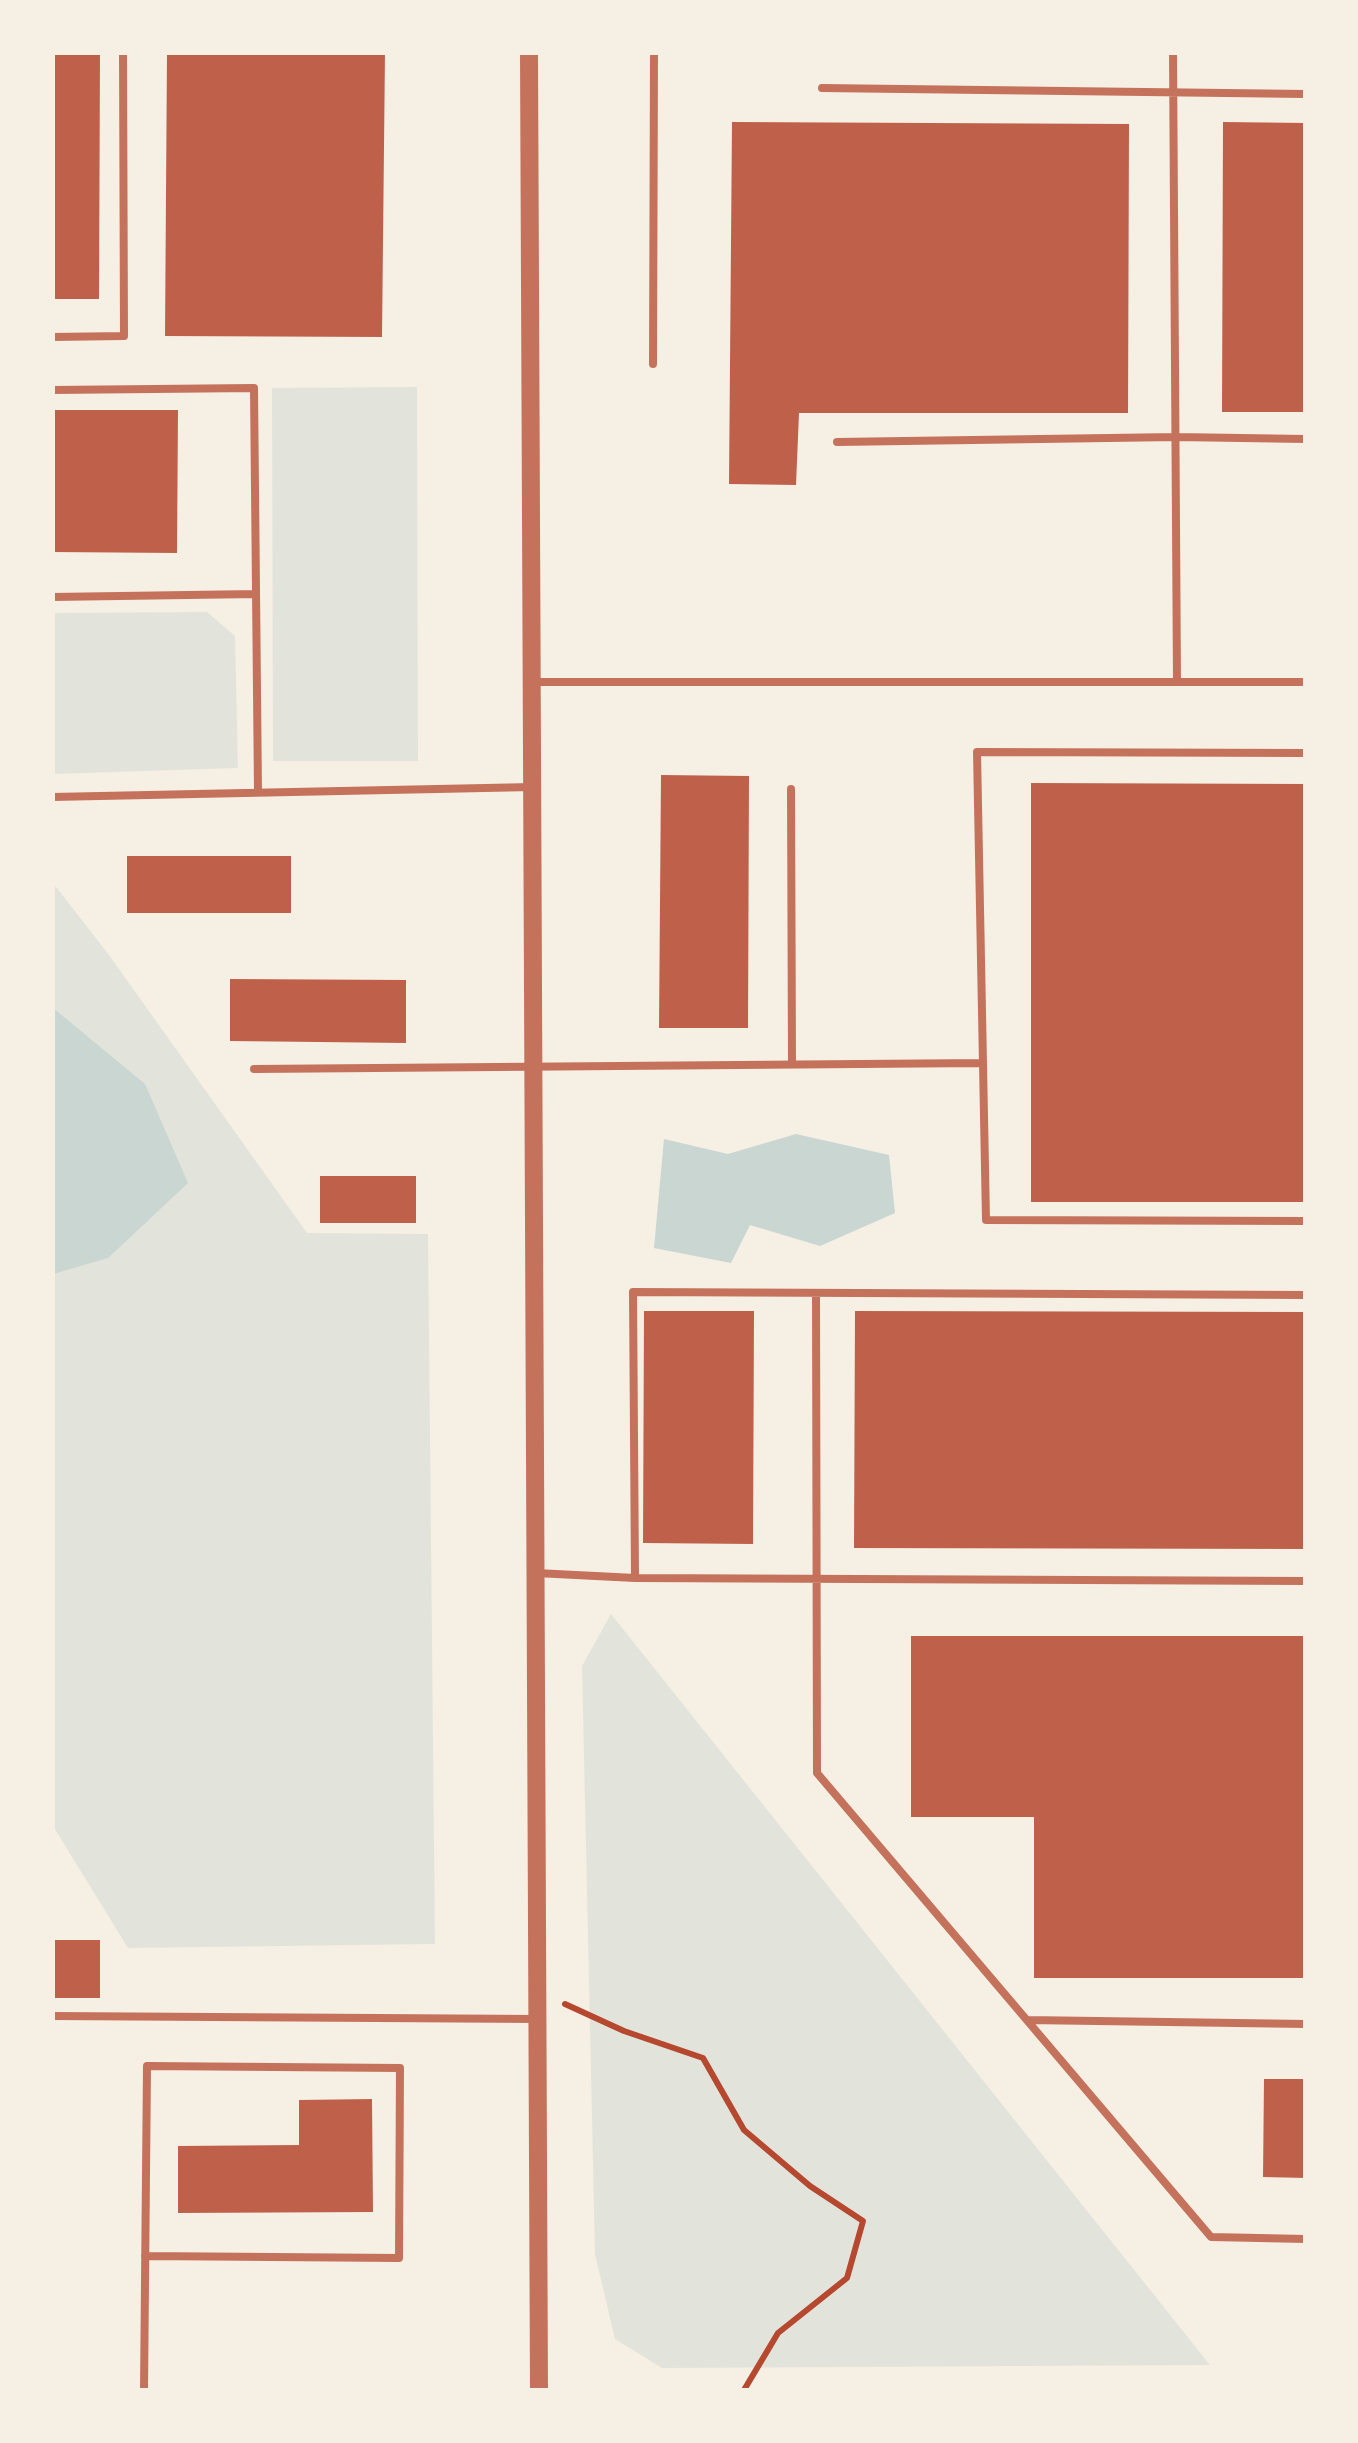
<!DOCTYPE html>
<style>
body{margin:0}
#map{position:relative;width:1358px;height:2443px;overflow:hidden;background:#f6efe4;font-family:"Space Grotesk",sans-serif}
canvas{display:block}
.frame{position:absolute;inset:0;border:55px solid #f6efe4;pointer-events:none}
</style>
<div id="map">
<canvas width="1358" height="2443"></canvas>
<div class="frame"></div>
</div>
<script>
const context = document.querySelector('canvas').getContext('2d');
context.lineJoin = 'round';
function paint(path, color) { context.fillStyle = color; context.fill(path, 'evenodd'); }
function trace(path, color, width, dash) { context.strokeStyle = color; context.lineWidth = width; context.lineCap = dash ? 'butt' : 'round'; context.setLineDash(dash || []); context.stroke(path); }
paint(new Path2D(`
 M417,387l1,374h-145l-1,-373z
 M207,612l28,24 3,132 -185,6v-161z
 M53,883l56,72 198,278 121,1 7,710 -307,4 -75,-122z
 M611,1614l599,751 -548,3 -47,-29 -20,-85 -13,-588z`), '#e2e4dc');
paint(new Path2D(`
 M53,1008l92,76 43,99 -80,75 -55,16z
 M796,1134l93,21 6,58 -75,33 -70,-21 -19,38 -77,-15 10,-109 64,15z`), '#c9d6d2');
paint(new Path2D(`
 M52,52h48l-1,247h-47z
 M167,52h218l-3,285 -217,-1z
 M732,122l397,2 -1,289h-329l-3,72 -67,-1z
 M1223,122l83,1v289h-84z
 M52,410h126l-1,143 -125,-1z
 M661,775l88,1 -1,252h-89z
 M1031,783l275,1v418h-275z
 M127,856h164v57h-164z
 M230,979l176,1v63l-176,-2z
 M320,1176h96v47h-96z
 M644,1311h110l-1,233 -110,-1z
 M855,1311l451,1v237l-452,-1z
 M911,1636h395v342h-272v-161h-123z
 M52,1940h48v58h-48z
 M1264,2079h42v99l-43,-1z
 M372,2099l1,113 -195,1v-67l121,-1v-45z`), '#bf614a');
trace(new Path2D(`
 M565,2004l59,27 79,27 41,72 66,56 53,35 -16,57 -69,55 -34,57`), '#b5482f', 6);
trace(new Path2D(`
 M1173,52l4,630
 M822,88l484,6
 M52,337l72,-1 -1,-284
 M653,364l1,-312
 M52,390l202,-2 4,404
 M837,442l339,-5 130,2
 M52,597l204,-3
 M533,682h773
 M1306,753l-329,-1 9,468 320,1
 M791,789l1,275
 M52,797l481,-10
 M254,1069l727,-6
 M816,1293l1,480 394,464 95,2
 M1306,1295l-673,-3 2,286 671,3
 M536,1573l99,5
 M52,2016l486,3
 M1027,2020l279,4
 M144,2390l3,-324 253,2 -1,190 -254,-2`), '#c5725c', 8);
trace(new Path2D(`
 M529,52l10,2338`), '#c5725c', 18);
</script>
